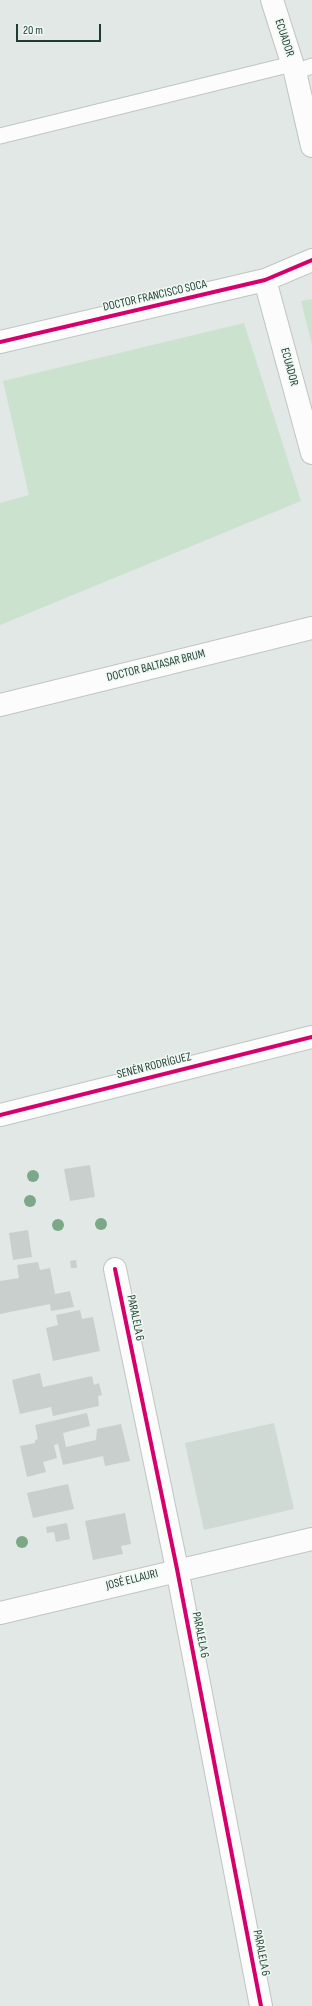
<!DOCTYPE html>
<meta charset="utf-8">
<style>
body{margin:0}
#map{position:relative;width:312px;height:2006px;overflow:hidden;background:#e2e8e5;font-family:"Sofia Sans Condensed",sans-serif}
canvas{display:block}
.scale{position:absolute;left:16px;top:24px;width:85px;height:18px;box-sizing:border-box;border:2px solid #1f3c31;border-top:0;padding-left:5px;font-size:12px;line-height:14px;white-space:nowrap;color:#1f3c31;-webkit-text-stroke:3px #eff8f3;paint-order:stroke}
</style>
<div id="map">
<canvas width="312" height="2006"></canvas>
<div class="scale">20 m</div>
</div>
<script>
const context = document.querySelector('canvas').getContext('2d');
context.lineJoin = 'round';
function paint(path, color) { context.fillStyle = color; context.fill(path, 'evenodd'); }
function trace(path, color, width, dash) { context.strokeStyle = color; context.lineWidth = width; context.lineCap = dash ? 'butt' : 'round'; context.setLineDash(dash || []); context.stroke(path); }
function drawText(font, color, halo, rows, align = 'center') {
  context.font = font + ' "Sofia Sans Condensed",sans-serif'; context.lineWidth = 3; context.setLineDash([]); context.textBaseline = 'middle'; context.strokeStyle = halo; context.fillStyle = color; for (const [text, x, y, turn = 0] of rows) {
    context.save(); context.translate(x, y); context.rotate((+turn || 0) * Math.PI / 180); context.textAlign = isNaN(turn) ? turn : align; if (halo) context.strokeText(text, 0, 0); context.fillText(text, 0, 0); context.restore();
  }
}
paint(new Path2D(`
 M274,1423l20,86 -90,21 -19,-87z`), '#cfdad4');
paint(new Path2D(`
 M312,299v46l-11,-44z
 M244,323l57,178 -301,124v-122l29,-8 -26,-114z`), '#cae2ce');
paint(new Path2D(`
 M90,1165l5,32 -25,4 -6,-32z
 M28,1230l4,27 -19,3 -4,-27z
 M76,1260l1,8h-6l-1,-7z
 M38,1262l2,8 10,-2 5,26 15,-3 4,16 -23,4 -1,-7 -50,10v-33l19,-3 -2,-13z
 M80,1310l2,9 11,-2 7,34 -47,10 -7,-33 12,-3 -2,-10z
 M40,1373l3,14 49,-11 2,9 5,-2 3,12 -4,1 1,10 -46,10 -2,-9 -31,7 -8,-34z
 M87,1413l3,13 -27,7 3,14 30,-7 1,-11 24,-5 9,37 -25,5 -2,-10 -40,9 -5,-21 -4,1 3,13 -14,4 3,10 -19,5 -7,-31 15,-3v-3l3,-1 -3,-14z
 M68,1484l6,25 -41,9 -6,-25z
 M125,1513l6,31 -10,2 2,8 -30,6 -8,-39z
 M67,1523l3,16 -14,3 -2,-10 -7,1 -1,-6z`), '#c9cfcc');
const lane = new Path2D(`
 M295,72l17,-6
 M0,136l292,-72`);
const street = new Path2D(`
 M272,0l23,72 17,74
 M265,280l47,173
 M0,342l265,-62 47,-20
 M0,705l312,-77
 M0,1115l312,-78
 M115,1269l62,300 84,437
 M0,1613l312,-74`);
trace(lane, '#bfc5c2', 17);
trace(street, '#bfc5c2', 24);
trace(lane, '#fbfcfb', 15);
trace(street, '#fbfcfb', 22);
trace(new Path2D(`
 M0,342l265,-62 47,-20
 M0,1115l312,-78
 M115,1269l62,300 84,437`), '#d6006c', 4);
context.fillStyle = '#7ba988';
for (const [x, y] of [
 [33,1176],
 [30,1201],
 [101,1224],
 [58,1225],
 [22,1542]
]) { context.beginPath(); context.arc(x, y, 6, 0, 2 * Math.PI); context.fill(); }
drawText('12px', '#1f3c31', '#eff8f3', [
 ["ECUADOR",284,38,72],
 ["DOCTOR FRANCISCO SOCA",155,296,-13],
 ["ECUADOR",289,367,75],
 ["DOCTOR BALTASAR BRUM",156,666,-14],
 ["SENÉN RODRÍGUEZ",154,1066,-14],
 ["PARALELA 6",135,1318,78],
 ["JOSÉ ELLAURI",132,1580,-14],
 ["PARALELA 6",200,1635,79],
 ["PARALELA 6",261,1953,79]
]);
</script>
